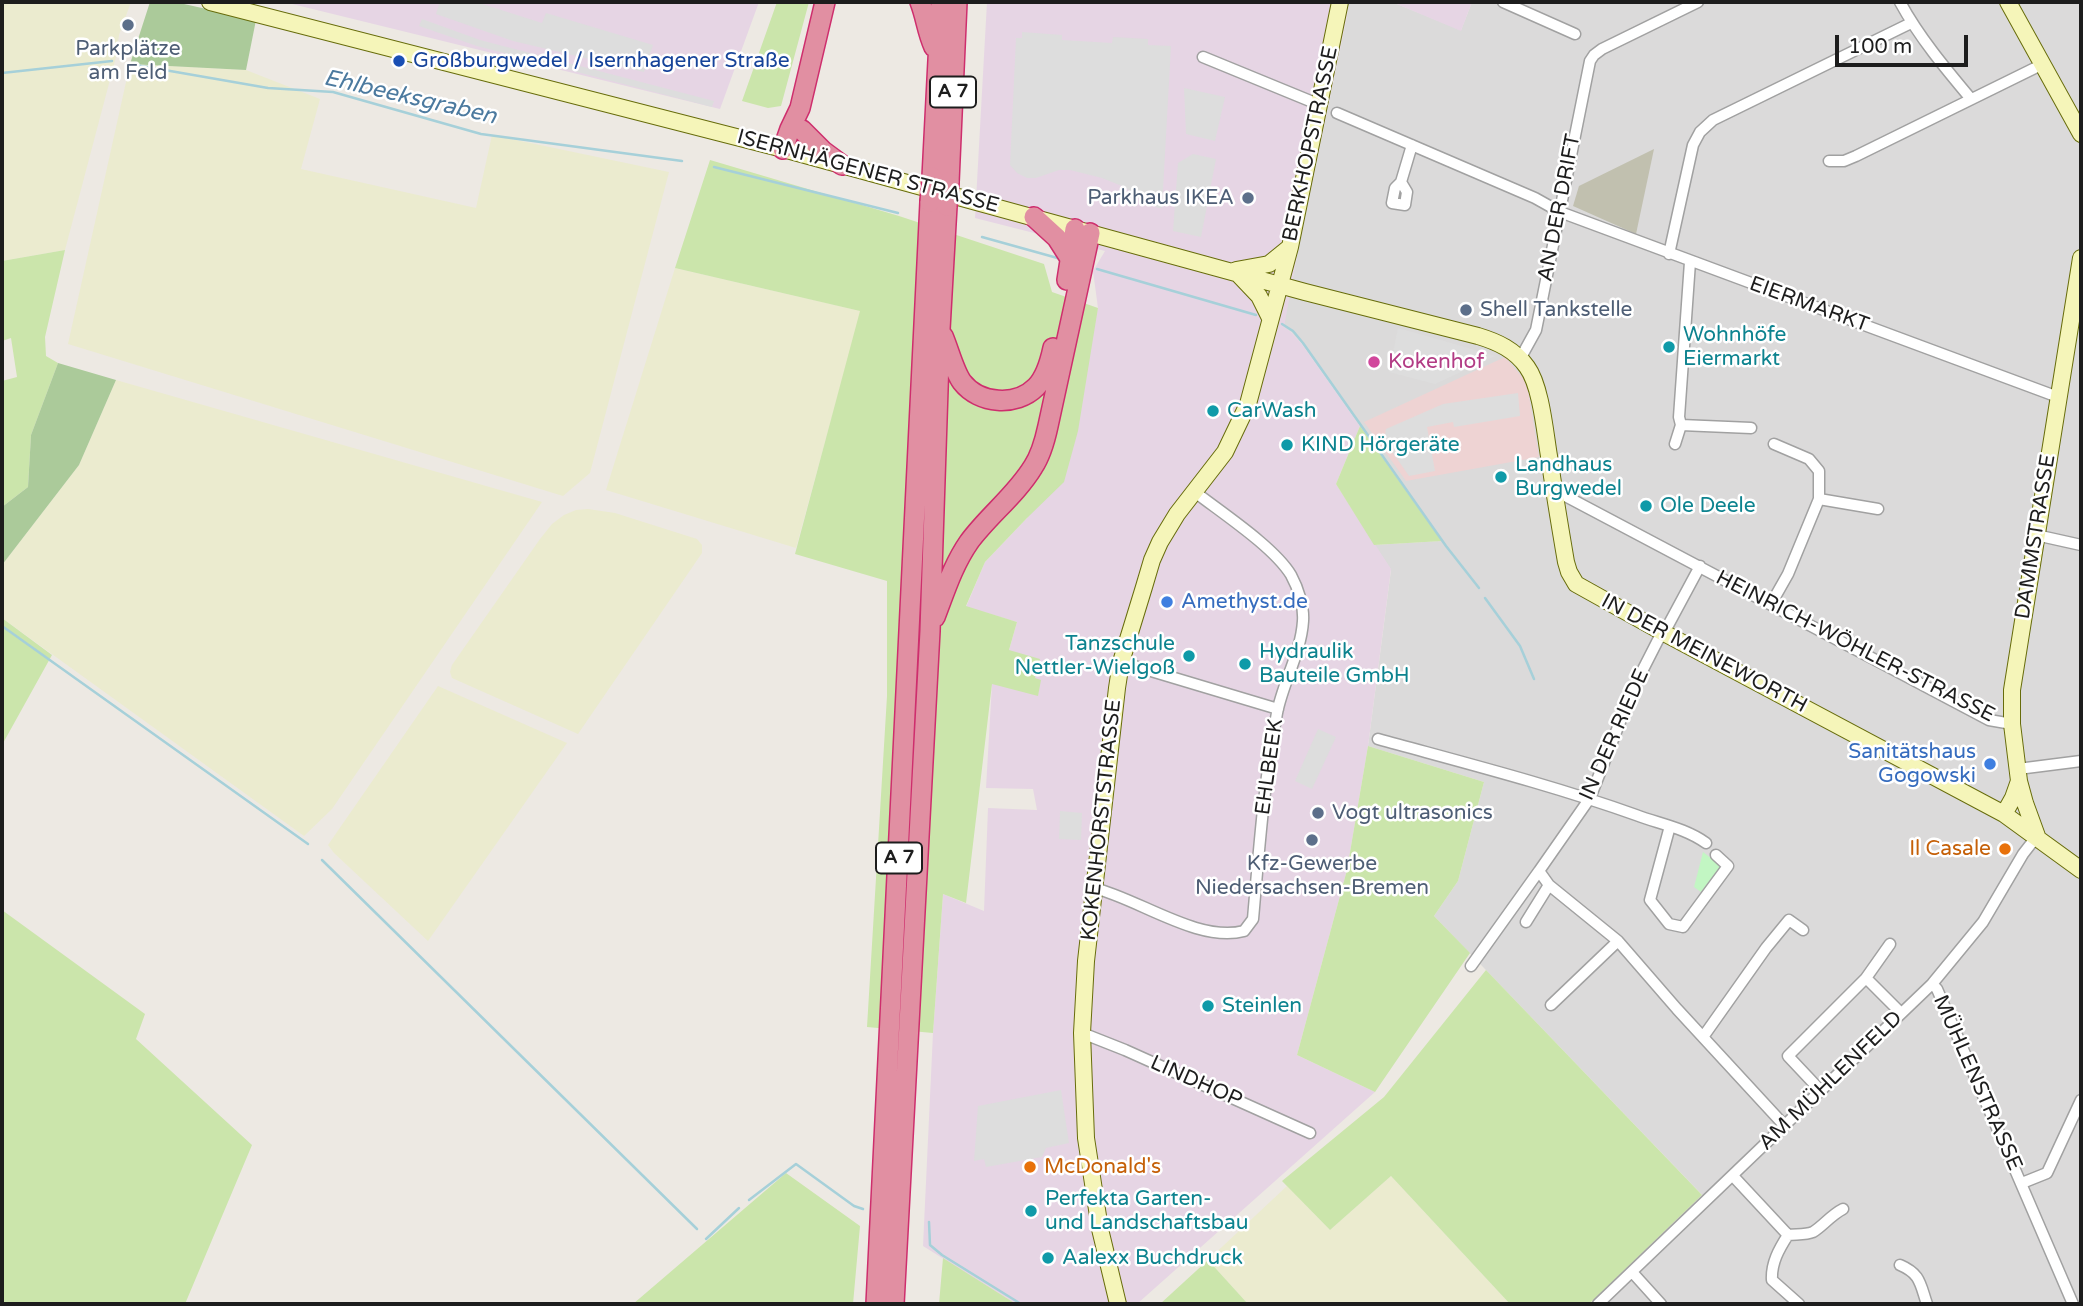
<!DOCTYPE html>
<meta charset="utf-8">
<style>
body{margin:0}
#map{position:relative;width:2083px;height:1306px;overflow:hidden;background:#ede9e3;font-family:"Varela Round",sans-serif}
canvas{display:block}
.frame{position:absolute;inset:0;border:4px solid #1d1d1d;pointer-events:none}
.scale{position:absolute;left:1835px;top:35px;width:133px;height:32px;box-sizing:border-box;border:4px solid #1d1d1d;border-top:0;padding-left:9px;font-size:21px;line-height:24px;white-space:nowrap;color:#1d1d1d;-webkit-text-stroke:5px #fff;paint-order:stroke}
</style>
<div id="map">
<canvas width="2083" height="1306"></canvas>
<div class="frame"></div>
<div class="scale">100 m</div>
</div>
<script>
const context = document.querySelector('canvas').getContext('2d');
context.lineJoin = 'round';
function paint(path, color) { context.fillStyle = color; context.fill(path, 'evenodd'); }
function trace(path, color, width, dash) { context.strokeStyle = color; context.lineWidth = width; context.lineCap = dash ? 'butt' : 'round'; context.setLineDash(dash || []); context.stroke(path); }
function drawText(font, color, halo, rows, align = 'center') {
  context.font = font + ' "Varela Round",sans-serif'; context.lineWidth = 5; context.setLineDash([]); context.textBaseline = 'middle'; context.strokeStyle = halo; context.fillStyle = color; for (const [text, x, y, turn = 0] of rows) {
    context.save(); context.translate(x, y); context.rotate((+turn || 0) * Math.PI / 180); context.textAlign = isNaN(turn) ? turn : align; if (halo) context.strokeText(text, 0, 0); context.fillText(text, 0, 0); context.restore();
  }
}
paint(new Path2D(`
 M1348,2h44l69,28 11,-28h609v1302h-483l111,-102 -275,-286 24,-35 26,-99 -116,-36 23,-176 -17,-25 67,-4 -139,-197 -11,-12 -8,-5 13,-66 51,-245z`), '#dbdada');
paint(new Path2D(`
 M1505,357l18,21 5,12 11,67 -133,24 -42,-59z`), '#eed3d3');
paint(new Path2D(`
 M284,2h475l-39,107z
 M987,2h361l-1,14 -51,245 -12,66 7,5 11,12 58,82 -24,58 55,85 -23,177 -21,124 -50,185 78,37 -238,212h-121l-93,-58 10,-213 10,-139 41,17 4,-103 49,2 -4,-21 -47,-1 6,-104 43,-6 -26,-28 8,-28 -51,-15 19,-45 42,-44 71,-210 -5,-37 12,-20 -130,-33z
 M1392,2h80l-11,29z`), '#e6d5e4');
paint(new Path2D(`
 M1654,149l-18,85 -63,-28 6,-20z`), '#c1c0af');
paint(new Path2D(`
 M2,2h129l-12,33 -3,22 -51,193 -63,11z
 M130,64l116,6 74,29 -19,70 175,39 16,-73 177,37 -79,301 -27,23 -495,-152z
 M675,268l186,43 -65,237 -190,-58z
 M116,380l426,122 -210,307 -28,27 -302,-218v-53l77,-100z
 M588,509l27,4 82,26 5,6v8l-124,181 -126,-56 -2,-6 2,-7 88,-126 12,-15 12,-9 12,-5z
 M438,686l129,57 -139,198 -94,-88 -6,-8z
 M1391,1176l119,128h-262l-40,-44 79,-74 43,44z`), '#ebebcf');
paint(new Path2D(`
 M777,2h32l-28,104 -13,2 -26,-7z
 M710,160l189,56 145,48 8,28 46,16 -20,123 -14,51 -37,36 -42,44 -19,44 51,16 -8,28 31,9 -5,19 6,2 -3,16 -46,-12 -26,219 -23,-9 -10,139 -66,-6 20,-331v-115l-92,-27 65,-243 -185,-43z
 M65,250l-20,87 1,19 12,7 -27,72 -3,52 -26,20v-126l15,-4 -6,-39 -9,3v-80z
 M1360,426l82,115 -68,4 -38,-61z
 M2,618l50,37 -50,90z
 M1368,746l116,36 -26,99 -24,35 36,37 -95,139 -78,-37 50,-185z
 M2,910l143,104 -9,25 116,106 -67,159h-183z
 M1486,970l216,225 -113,109h-79l-119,-128 -61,54 -48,-49 102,-84z
 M786,1173l74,53 -7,78h-220z
 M943,1258l73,46h-77z
 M1208,1260l40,44h-88z`), '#cbe5ab');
paint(new Path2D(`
 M150,2h25l81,18 -10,50 -116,-6z
 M58,363l58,17 -37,85 -77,100v-58l26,-20 3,-52z`), '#abca9a');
paint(new Path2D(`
 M1703,852l18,14 -20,26 -7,-5z`), '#c2f6c3');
paint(new Path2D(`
 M440,2h36l66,21 4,-10 107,32 -9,27 -131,-31 -77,-27z
 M422,19l58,21 234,61 -2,6 -235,-61 -58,-20z
 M1022,32l40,3v5l50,3 1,-6 35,2v6l23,1 -9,162h-4l-36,-22 -20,-8 -32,-8h-11l-23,8h-9l-10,-5 -7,-8 6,-127h6z
 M1184,88l41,9 -10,44 -29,-7z
 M1193,154l23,5 -15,78 -28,-6 5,-68z
 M1398,328l46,13 51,15 -60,28 -46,-12z
 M1518,393l2,23 -66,11 -1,-5 -26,5 8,44 -26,5 -25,-36 2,-11 57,-25z
 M1318,729l18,8 -24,52 -17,-8z
 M1060,811l22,2 -1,27 -22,-1z
 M1061,1090l8,53 -23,5 -4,9 -56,10 -2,-8 -10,2 4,-55z`), '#ddd');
trace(new Path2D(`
 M130,64l138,24 65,4 148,42 201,27
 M2,73l110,-12
 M714,167l184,46
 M982,237l79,22
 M1097,269l159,46
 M1282,324l11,7 10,12 143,203 33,42
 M1485,598l35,48 14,33
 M2,626l306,218
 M322,860l375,369
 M749,1200l47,-36 58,42 9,3
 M929,1222l1,23 12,10 79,49
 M706,1239l33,-31`), '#a6d0d9', 2.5);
const minor = new Path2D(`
 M1503,2l72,32
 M1900,2c19,35 45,66 71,97
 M1203,57l117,48
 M1337,113l198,85 25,14 498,185
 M1829,161h15l12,-5 187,-92
 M1401,182l6,10 -2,13 -13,-2 3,-15 6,-6 11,-37
 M1669,254l24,-109 7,-13 13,-12 198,-97
 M1690,262l-11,155 2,8 70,3
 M1520,359l16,-29 54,-269 4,-6 8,-6 96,-47
 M1675,444l6,-19
 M1554,490l435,230 23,4
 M1819,499l59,10
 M2036,535l45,10
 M1771,604l17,-30 31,-75v-28l-10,-12 -35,-15
 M1121,662l157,47
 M1378,739c87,24 174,46 258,76 24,9 49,13 70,28
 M2018,769l63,-8
 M1670,826l-20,74 19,24 14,3 45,-61 -12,-11
 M1549,885l69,56 59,68 107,116
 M1094,888c45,11 104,55 150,43l9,-12c6,-69 11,-138 24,-206 6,-31 24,-60 26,-92 1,-15 -5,-33 -12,-46 -17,-28 -69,-62 -96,-83
 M1526,922l23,-37 -10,-14 51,-73 43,-109 25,-49 6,-7 36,-67
 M1471,966l68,-95
 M1866,978l24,-34
 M1932,984l5,5 136,315
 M1551,1005l67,-64
 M1082,1033l43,17 185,83
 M1703,1037l63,-89 23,-28 14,10
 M1820,1090l-32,-34 78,-78 35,35
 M1733,1176l55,59
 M2022,1183l25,-10 34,-73
 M1900,1265c21,9 20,19 27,39
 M1632,1272l29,32
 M1598,1304l334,-320 51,-62 40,-68 14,-18
 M1799,1304l-27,-24c-1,-17 7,-31 16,-45 8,-1 18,0 25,-3 10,-6 18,-17 30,-23`);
const secondary = new Path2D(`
 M210,2l573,147 522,143 173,44c20,6 37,14 49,31 14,19 18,65 22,89 5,35 11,71 17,106l3,10 7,12 88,49 340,181 77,56
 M2008,2l73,132
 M1236,270l33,-6 21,-17
 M1239,275l20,21 11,22
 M2019,781l6,22 12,33
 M2004,814l9,-16 6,-17 -7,-57v-34l69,-432
 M1118,1304l-18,-75 -14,-91 -4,-105 4,-72 31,-273 4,-26 23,-75 8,-27 8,-18 17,-28 48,-62 23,-48 42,-157 50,-245`);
const motorway = new Path2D(`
 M920,2c6,15 7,30 14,45
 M802,130l21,21 19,14
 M783,149l7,-20 10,-21 25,-106
 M932,177l9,-175
 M949,182l8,-180
 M1034,217l23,21 14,22
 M1067,280l8,-51
 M943,336c6,14 11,35 19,46 17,22 54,25 74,5 10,-10 14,-25 17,-39
 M935,617c10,-26 18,-52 34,-75 19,-26 47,-47 64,-75 8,-12 12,-27 15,-41l42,-193
 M876,1304l54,-1102
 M894,1304l36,-673 10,-302 7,-123`);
trace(minor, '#a1a1a1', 13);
trace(secondary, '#676c0b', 18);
trace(motorway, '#ce2e6d', 22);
trace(minor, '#fff', 10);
trace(secondary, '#f5f5b9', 16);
trace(motorway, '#e18fa2', 19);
const motorwayBridge = new Path2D(`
 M930,202l2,-25
 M947,206l2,-24`);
trace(motorwayBridge, '#ce2e6d', 22, []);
trace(motorwayBridge, '#e18fa2', 19);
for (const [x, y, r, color] of [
 [128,25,7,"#5c6f8a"],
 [399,61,7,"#1a4fb4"],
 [1248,198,7,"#5c6f8a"],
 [1466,310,7,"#5c6f8a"],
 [1669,347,7,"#0f9aa8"],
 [1374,362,7,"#d1479c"],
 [1213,411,7,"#0f9aa8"],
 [1287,445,7,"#0f9aa8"],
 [1501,477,7,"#0f9aa8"],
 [1646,506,7,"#0f9aa8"],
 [1167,602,7,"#3f7fe0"],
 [1189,656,7,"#0f9aa8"],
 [1245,664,7,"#0f9aa8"],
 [1990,764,7,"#3f7fe0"],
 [1318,813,7,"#5c6f8a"],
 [1312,840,7,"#5c6f8a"],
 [2005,849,7,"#e8710a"],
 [1208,1006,7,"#0f9aa8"],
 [1030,1167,7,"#e8710a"],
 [1031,1211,7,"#0f9aa8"],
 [1048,1258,7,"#0f9aa8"]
]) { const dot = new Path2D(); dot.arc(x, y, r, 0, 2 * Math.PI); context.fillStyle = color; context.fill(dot); trace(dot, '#fff', 2.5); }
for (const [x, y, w] of [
 [953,92,46],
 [899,858,46]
]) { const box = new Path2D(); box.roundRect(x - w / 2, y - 15.5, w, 31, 5); context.fillStyle = '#fff'; context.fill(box); trace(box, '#1d1d1d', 2); }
drawText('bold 19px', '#1d1d1d', null, [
 ["A 7",953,92],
 ["A 7",899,858]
]);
drawText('21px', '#4e5e75', '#fff', [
 ["Parkplätze",128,49],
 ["am Feld",128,73],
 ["Parkhaus IKEA",1234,198,"right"],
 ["Shell Tankstelle",1480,310,"left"],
 ["Vogt ultrasonics",1332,813,"left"],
 ["Kfz-Gewerbe",1312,864],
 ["Niedersachsen-Bremen",1312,888]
]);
drawText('21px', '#164399', '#fff', [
 ["Großburgwedel / Isernhagener Straße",413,61]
], 'left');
drawText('21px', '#1d1d1d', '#fff', [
 ["BERKHOPSTRASSE",1311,144,-78],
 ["ISERNHÄGENER STRASSE",868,172,15],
 ["AN DER DRIFT",1560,208,-79],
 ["EIERMARKT",1809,305,20],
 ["DAMMSTRASSE",2036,537,-81],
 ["HEINRICH-WÖHLER-STRASSE",1855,647,27],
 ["IN DER MEINEWORTH",1704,654,28],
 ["IN DER RIEDE",1615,735,-66],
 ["EHLBEEK",1270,767,-82],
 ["KOKENHORSTSTRASSE",1102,820,-84],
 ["AM MÜHLENFELD",1831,1081,-44],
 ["LINDHOP",1196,1082,24],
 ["MÜHLENSTRASSE",1977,1083,66]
]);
drawText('21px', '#0d838f', '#fff', [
 ["Wohnhöfe",1683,335],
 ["Eiermarkt",1683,359],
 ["CarWash",1227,411],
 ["KIND Hörgeräte",1301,445],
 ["Landhaus",1515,465],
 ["Burgwedel",1515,489],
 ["Ole Deele",1660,506],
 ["Tanzschule",1175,644,"right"],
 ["Nettler-Wielgoß",1175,668,"right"],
 ["Hydraulik",1259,652],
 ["Bauteile GmbH",1259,676],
 ["Steinlen",1222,1006],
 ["Perfekta Garten-",1045,1199],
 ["und Landschaftsbau",1045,1223],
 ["Aalexx Buchdruck",1062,1258]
], 'left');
drawText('21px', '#b23c85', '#fff', [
 ["Kokenhof",1388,362]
], 'left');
drawText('21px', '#366cbe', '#fff', [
 ["Amethyst.de",1181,602],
 ["Sanitätshaus",1976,752,"right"],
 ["Gogowski",1976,776,"right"]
], 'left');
drawText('21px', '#c56008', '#fff', [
 ["Il Casale",1991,849],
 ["McDonald's",1044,1167,"left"]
], 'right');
drawText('italic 23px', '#4c7a9f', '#fff', [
 ["Ehlbeeksgraben",410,98,13]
]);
</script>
